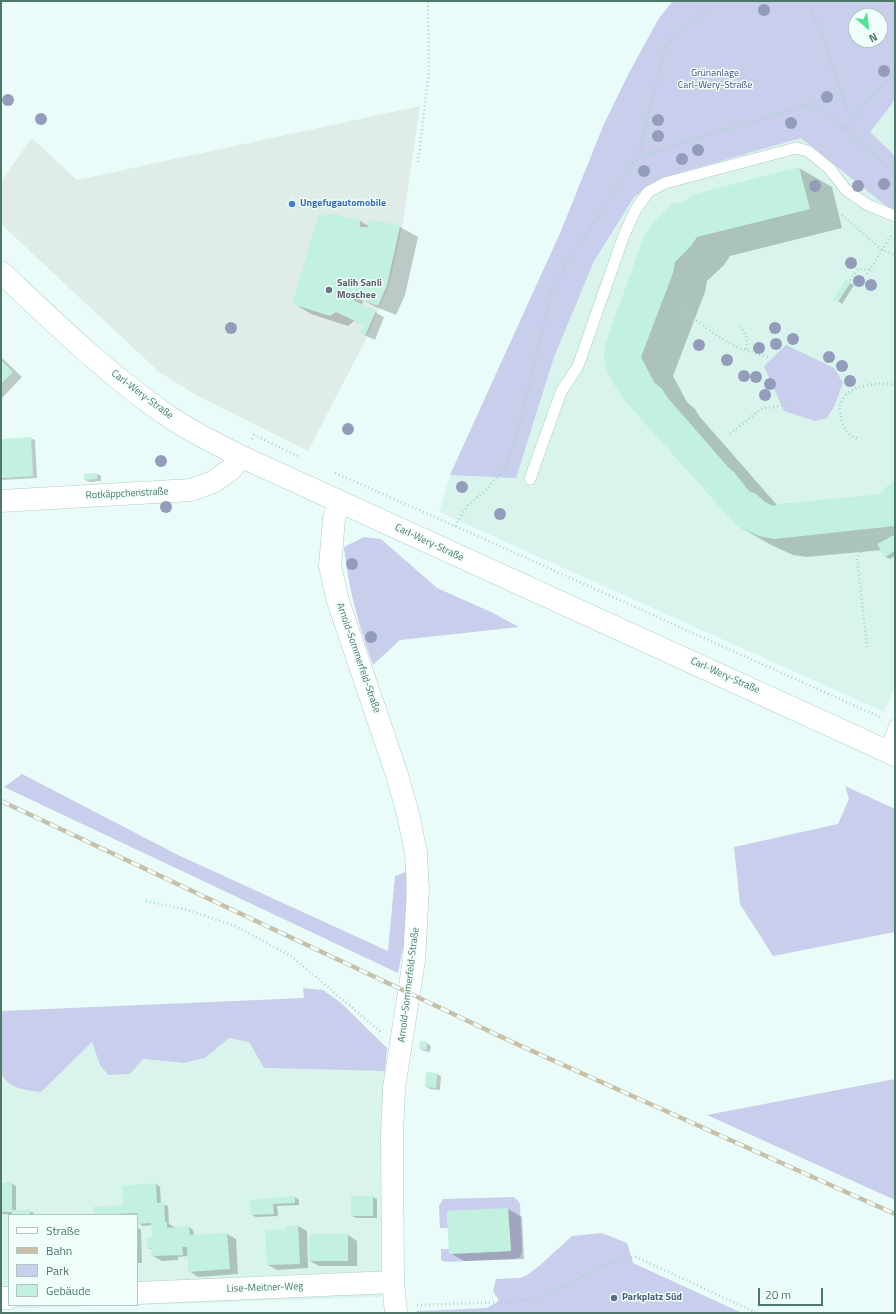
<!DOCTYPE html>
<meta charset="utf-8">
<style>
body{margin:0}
#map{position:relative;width:896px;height:1314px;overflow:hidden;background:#eafcf9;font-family:"Titillium Web",sans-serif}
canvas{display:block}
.frame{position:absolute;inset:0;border:2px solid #4d7766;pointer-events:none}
.legend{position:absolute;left:8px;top:1214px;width:130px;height:92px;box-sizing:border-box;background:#f1fffc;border:1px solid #afc9c0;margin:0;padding:5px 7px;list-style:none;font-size:12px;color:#4d7766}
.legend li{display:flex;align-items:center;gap:8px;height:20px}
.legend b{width:20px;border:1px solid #afc9c0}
.north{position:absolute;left:848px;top:8px;width:40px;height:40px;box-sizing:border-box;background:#f1fffc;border:1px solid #afc9c0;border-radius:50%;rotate:152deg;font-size:11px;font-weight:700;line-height:16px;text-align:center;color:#4d7766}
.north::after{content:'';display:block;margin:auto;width:14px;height:18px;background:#52e394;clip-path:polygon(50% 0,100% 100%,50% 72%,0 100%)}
.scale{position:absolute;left:758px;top:1288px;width:65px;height:18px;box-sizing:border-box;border:2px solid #4d7766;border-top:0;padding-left:5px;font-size:12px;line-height:14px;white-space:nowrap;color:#4d7766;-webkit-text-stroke:3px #f1fffc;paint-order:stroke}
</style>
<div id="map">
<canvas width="896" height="1314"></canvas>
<div class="frame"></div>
<ul class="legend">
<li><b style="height:5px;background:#fff"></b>Straße</li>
<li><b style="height:5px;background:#c7c0a7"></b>Bahn</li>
<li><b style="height:11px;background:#c8ceeb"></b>Park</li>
<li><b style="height:11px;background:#c2f1e0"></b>Gebäude</li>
</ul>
<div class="north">N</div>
<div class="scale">20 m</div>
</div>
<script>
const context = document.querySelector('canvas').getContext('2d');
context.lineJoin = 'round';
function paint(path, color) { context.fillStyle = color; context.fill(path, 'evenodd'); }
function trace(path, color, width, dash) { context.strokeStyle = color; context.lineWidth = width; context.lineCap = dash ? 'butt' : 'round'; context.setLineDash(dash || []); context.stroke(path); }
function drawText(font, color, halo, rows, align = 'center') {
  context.font = font + ' "Titillium Web",sans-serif'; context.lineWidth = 3; context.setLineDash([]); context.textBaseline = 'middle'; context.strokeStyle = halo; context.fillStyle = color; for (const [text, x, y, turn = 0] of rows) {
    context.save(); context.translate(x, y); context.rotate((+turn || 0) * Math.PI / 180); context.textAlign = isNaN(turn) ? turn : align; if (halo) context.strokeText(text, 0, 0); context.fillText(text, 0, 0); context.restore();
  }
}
paint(new Path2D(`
 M673,1h222v687l-11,24 -445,-200 11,-37 111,-244 43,-107 25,-51 30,-55zM856,16h24v24h-24z
 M229,1038l20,4 15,26 121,3 -4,101 1,125 -245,8v-90h-128v90h113l-121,4v-235l3,5 88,-37 8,23 8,10 22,-1 12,-15 42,4 21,-5z`), '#d8f4ed');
paint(new Path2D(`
 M420,106l-17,117 -14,63 -26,59 -55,106 -110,-55 -39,-24 -158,-148v-43l31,-43 45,42z`), '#e0ece8');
paint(new Path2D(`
 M673,1h222v99l-25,32 25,24v57l-94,-75 -139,40 -28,19 -40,64 -40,96 -38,121 -66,-3 111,-244 43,-107 25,-51 30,-55zM856,16h24v24h-24z
 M786,345l48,23 9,15 -9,24 -7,11 -12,3 -31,-10 -20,-45z
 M364,537l17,2 56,49 54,24 28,15 -119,13 -27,25c-14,-39 -25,-77 -29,-118z
 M22,774l156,81 210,96 7,-75 11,-4v62l-8,39 -394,-186z
 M845,786l50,23v123l-122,24 -33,-52 -6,-57 104,-23 11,-25z
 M303,988l20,2 18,13 46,45 -2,23 -121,-3 -15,-26 -20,-4 -24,20 -21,5 -41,-4 -13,15 -22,1 -8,-10 -8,-23 -51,50c-15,-2 -31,-3 -40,-18v-63l303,-13z
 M895,1079v121l-188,-85z
 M514,1197l5,5 1,2 2,48 -2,5 -5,2 -70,3 -4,-2v-11h8v5l62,-3 -3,-42 -61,2 1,17h-8l-1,-22 4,-7z
 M602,1233l25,10 6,20 109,50h-329l5,-2 69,-3 12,-7 -6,-10 3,-12 24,-1 7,-3 12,-9 33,-30z`), '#c8ceeb');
paint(new Path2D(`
 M799,168l33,19 10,41 -112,28 -6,9 -17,16 -2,11 -32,84 14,26 8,7 5,8 77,88 104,-10 14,-14v75l-5,3 -4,-2 -4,-7 -75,7 -14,-2 -22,-10 -33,-19 -111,-125 18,-164z
 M360,221l9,5 31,1 18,10 -13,58 -9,20 -22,-9 -11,-6 -1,5 22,12 -9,23 -15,-7 4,-8 -10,-4 -6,5 -37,-12 -18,-11z
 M846,281l8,4 -12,19 -7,-5z
 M1,357l21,20 -21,22z
 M30,438l5,2 2,38 -36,2v-40z
 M97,474l4,2v5l-11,1 -5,-2z
 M421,1042l6,1 4,3 -1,6 -6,-1 -4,-2z
 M437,1074l4,2 -1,14 -10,-1 -4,-2z
 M11,1183l5,3v25h13l5,2v2l-33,-1v-30z
 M156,1184l4,3 1,17 7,2 1,18 7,4 13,-1 4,3 1,6 33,-2 9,5 2,35 -40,3 -9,-6 -1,-15 -10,1v3l-16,1 -9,-5v-6l-5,-2 5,-10 -1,-13 -9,1 -5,-3 -1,-8h-42l-1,-7 30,-2 -1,-19z
 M295,1197l4,3v5l-22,1 1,10 -22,1 -4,-2 -1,-14z
 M372,1197l5,2v19h-21l-4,-2z
 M508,1209l14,8 2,42 -60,2 -14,-8z
 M298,1226l9,5 1,37 -31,2 -9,-5 19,-35z
 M137,1227l4,3 1,33h-5z
 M348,1235l9,6v25h-38l-9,-5z`), '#0003');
paint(new Path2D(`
 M799,167l11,42 -113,28 -6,9 -16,16 -2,11 -32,84 13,25 8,7 5,8 61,70 6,5 15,19 7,3 9,8 8,4 10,-3h15l9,-2 39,-3 34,-4 6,-7 9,-5v44l-121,13 -15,-3 -22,-10 -111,-124 -11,-16 -8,-15 -3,-16 2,-13 38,-106 12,-16 16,-16 13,-3 10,-7z
 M332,214l28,6v7h8l1,-8 31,7 -13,59 -9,21 -23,-9 -2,3 23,11 -11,25 -6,-3 4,-8 -27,-13 -6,4 -38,-12 26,-88z
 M846,279l5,3 -13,20 -5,-2z
 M1,360l12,12 -12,12z
 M31,437l2,39 -32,2v-39z
 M97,473v6l-13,1v-6z
 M894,535l1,2v14l-10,6 -8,-13z
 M420,1041l7,1 -1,8 -7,-1z
 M426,1072l11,1 -1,15 -11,-1z
 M12,1182v28h18v5h-18v-3h-11v-29z
 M156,1183l1,20 7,-1 1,20h2v6l22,-2 1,9 37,-2 3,36 -42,3 -1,-25h-5l1,8 -31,1 -1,-8h-4v-11h5l-1,-14 -14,1v-11l-43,2 -1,-8 30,-2 -1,-19z
 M295,1196v7l-22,1 1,10 -23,1 -1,-15z
 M351,1196h22v20h-22z
 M508,1208l3,43 -62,3 -2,-43z
 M298,1225l2,39 -33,1 -2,-35 21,-1v-3z
 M310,1234h38v27h-39z`), '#c2f1e0');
const service = new Path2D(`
 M530,479l31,-87 17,-26 46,-131 12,-26 12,-17 17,-9 131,-35 12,3 22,18 16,21 22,15 27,11
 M885,750l10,-25`);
const minor = new Path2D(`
 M1,501l190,-11 22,-8 17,-12 12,-13
 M339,501l-5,18 -4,47 8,35 59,174 11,39 8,39 2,36 -4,71 -20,128 -2,48 1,146 3,31
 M137,1293l256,-11
 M1,1298h8`);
const secondary = new Path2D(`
 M1,272c54,51 108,104 170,146 23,15 47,27 71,39l653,298`);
trace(service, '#adcdc2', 12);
trace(minor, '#adcdc2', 23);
trace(secondary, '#abcfc4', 23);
trace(new Path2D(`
 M809,1l42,119
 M845,129l6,-9 44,-49
 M641,156l-1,-10 26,-100 7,-10 45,-35
 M418,162l11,-90 -1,-71
 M842,215l40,35 13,5
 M867,274l25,-40
 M850,280l8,-11h12
 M680,309l39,28 18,10 33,11
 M740,326l7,12 -1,12
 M730,434l31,-25 30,-5
 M857,438c-16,-5 -15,-18 -18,-32 3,-4 5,-10 9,-13 9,-9 36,-11 47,-8
 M252,439l2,-4 44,21
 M335,473l120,53 427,192
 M455,526l13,-21 19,-16 19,-23 12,-35 33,-137 7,-16 72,-112 11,-10 171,-53 33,26 50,44
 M859,536l36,-5
 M861,552l-4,6 10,89
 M146,901l41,9 48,16 56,30 90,76
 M417,1305l92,-3 33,-4 56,-30 21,-9 17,-2 121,56`), '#a4d7c4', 2.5, [1, 3]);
trace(service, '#fff', 11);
trace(minor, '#fff', 22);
trace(secondary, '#fff', 22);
const rail = new Path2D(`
 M1,801l408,192 101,48 385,173`);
trace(rail, '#c7c0a7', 4.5);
trace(rail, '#f1fffc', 3, [9]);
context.fillStyle = '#939dbb';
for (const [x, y] of [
 [764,10],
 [884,71],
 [827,97],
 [8,100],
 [41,119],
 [658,120],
 [791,123],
 [658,136],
 [698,150],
 [682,159],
 [644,171],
 [884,184],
 [815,186],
 [858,186],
 [851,263],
 [859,281],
 [871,285],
 [231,328],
 [775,328],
 [793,339],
 [776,344],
 [699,345],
 [759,348],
 [829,357],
 [727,360],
 [842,366],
 [744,376],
 [756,377],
 [850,381],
 [770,384],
 [765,395],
 [348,429],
 [161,461],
 [462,487],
 [166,507],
 [500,514],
 [352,564],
 [371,637]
]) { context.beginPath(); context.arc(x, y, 6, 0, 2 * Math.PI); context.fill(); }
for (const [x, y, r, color] of [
 [292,204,4,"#3f7fe0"],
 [329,290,4,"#6b7280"],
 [614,1298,4,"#5c6f8a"]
]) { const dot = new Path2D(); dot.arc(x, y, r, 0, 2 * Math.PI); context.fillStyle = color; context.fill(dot); trace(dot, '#f1fffc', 1.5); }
drawText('10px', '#4b4f89', '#f1fffc', [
 ["Grünanlage",715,74],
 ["Carl-Wery-Straße",715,86]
]);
drawText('bold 10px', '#366cbe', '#f1fffc', [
 ["Ungefugautomobile",300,204]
], 'left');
drawText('bold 10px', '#5b616d', '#f1fffc', [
 ["Salih Sanli",337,284],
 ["Moschee",337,296]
], 'left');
drawText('10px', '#4d7766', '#f1fffc', [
 ["Carl-Wery-Straße",142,395,37],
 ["Rotkäppchenstraße",127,494,-3],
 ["Carl-Wery-Straße",429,543,25],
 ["Arnold-Sommerfeld-Straße",358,658,71],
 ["Carl-Wery-Straße",725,676,24],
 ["Arnold-Sommerfeld-Straße",409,985,-83],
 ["Lise-Meitner-Weg",265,1288,-2]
]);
drawText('bold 10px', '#4e5e75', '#f1fffc', [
 ["Parkplatz Süd",622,1298]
], 'left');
</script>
